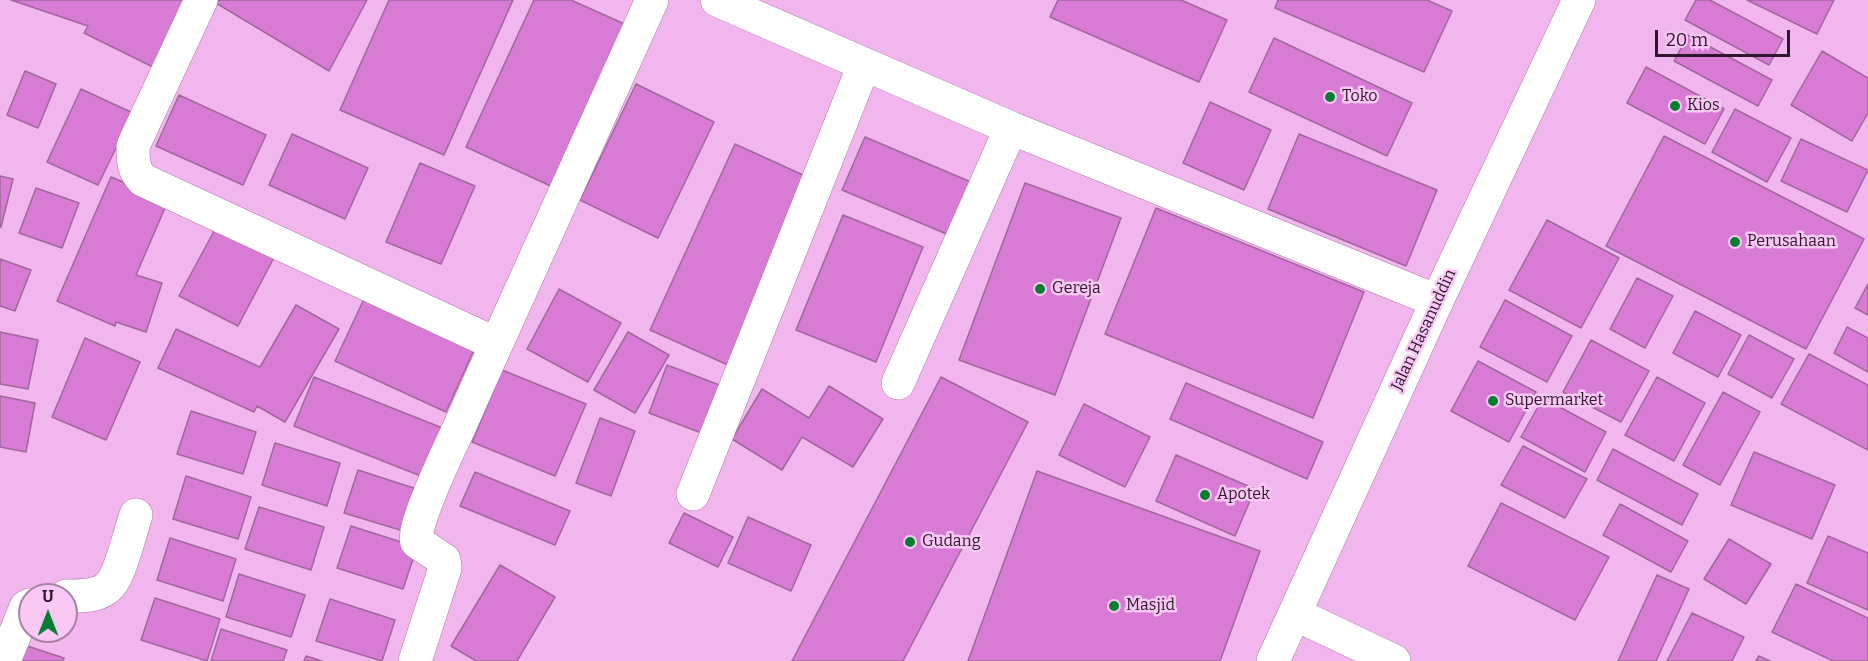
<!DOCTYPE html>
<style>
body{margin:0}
#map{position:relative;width:1868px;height:661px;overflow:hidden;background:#f2b6ee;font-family:Bitter,serif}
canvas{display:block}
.north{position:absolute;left:18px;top:583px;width:60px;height:60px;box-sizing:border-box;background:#f9c8f5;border:2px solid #a781a5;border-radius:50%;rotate:0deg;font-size:16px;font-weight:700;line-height:24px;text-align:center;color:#2d172c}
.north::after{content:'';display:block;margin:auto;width:21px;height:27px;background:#077d34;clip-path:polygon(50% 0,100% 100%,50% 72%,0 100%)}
.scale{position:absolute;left:1655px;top:30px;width:135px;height:27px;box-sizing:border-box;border:3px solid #2d172c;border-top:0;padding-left:8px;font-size:18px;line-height:21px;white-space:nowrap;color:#2d172c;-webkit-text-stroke:4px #f9c8f5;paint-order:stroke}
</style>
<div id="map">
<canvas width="1868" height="661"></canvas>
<div class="north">U</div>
<div class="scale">20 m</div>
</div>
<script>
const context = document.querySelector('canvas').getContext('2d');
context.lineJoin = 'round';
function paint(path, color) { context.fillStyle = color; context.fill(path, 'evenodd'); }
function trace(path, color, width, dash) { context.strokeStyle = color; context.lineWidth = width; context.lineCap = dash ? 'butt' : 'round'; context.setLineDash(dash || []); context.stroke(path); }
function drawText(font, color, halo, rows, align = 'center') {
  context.font = font + ' Bitter,serif'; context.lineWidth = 5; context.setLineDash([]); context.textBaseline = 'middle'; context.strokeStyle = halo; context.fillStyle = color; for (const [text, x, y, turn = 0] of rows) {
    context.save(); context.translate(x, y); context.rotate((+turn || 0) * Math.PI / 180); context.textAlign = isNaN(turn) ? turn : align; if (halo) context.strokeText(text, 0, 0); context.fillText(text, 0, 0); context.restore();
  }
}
const building = new Path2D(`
 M11,0h180l-34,69 -73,-36 4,-7z
 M211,0h156l-38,71z
 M389,0h124l-69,155 -104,-45z
 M534,0h37l58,26 -74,162 -89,-41z
 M1058,0h123l46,20 -28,62 -149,-65z
 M1278,0h149l25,11 -28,61 -149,-64z
 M1696,0h14l73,39 -14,26 -84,-45z
 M1747,0h87l-17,34z
 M1688,35l84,45 -14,26 -84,-45z
 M1274,38l138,65 -25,53 -138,-64z
 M1822,51l46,27v35l-16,28 -61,-36z
 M1646,67l78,42 -19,35 -78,-41z
 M25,71l31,13 -18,44 -31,-13z
 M636,84l78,38 -56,116 -78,-38z
 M81,89l52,24 -35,72 -51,-23z
 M179,95l87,40 -23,50 -87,-39z
 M1210,102l61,28 -27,60 -61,-27z
 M1735,109l56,29 -24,44 -55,-30z
 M292,134l76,34 -23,51 -76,-34z
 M1299,134l138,56 -31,76 -138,-57z
 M1664,136l200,103 -58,110 -200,-103z
 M865,137l106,45 -22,53 -107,-45z
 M1801,139l67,31 -21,42 -66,-31z
 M735,144l79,36 -86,185 -78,-35z
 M420,163l55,23 -34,78 -55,-22z
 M0,176l13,3 -12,48h-1z
 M111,177l57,24 -32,74 26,8 -16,49 -30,-10 -1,4 -58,-25z
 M1025,183l96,35 -66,177 -96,-35z
 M36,188l43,15 -17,45 -43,-15z
 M1156,208l208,84 -51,126 -208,-84z
 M843,215l80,32 -47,115 -80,-32z
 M220,220l58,30 -40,76 -59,-30z
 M1547,220l72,38 -38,70 -72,-38z
 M0,259l31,11 -16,41 -15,-5z
 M1637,278l36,18 -28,52 -35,-19z
 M1868,284v31l-13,-7z
 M559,289l62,34 -33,59 -61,-33z
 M364,299l110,51 -28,62 -111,-51z
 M1505,300l67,36 -25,46 -67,-35z
 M296,305l43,24 -54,93 -28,-16 -3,6 -96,-44 18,-39 84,38z
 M1695,311l46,24 -23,42 -45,-24z
 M1847,327l21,11v34l-34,-19z
 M0,332l38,8 -10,49 -28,-5z
 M628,332l41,23 -34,58 -41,-23z
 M1749,335l45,24 -22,39 -44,-24z
 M85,338l55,24 -34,78 -54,-23z
 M1591,340l58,31 -28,51 -58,-30z
 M1809,354l59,31v65l-87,-46z
 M1478,361l58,31 -27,50 -58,-31z
 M667,365l63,24 -18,48 -63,-24z
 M502,370l84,34 -31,72 -83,-34z
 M314,377l131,52 -19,49 -132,-52z
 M941,377l87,45 -125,239h-111z
 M1657,377l48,26 -31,58 -49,-26z
 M1186,383l137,59 -16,37 -137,-60z
 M829,386l54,33 -30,48 -51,-30 -20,33 -50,-31 30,-50 47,29z
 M1723,392l37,20 -40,73 -37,-20z
 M0,396l35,7 -9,49 -26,-5z
 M1543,398l63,34 -21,40 -64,-35z
 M1084,404l66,33 -25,50 -66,-32z
 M191,411l65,21 -13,42 -66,-20z
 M600,418l35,13 -24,65 -35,-13z
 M275,443l65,20 -13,43 -65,-21z
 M1523,446l64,33 -22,39 -64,-33z
 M1613,449l85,45 -16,31 -85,-45z
 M1754,452l81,33 -23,54 -81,-34z
 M1176,455l79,34 -20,47 -79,-35z
 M358,470l65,21 -13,42 -66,-20z
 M1037,471l223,80 -40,110h-252z
 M475,472l95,39 -15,34 -95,-39z
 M186,476l65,21 -13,42 -65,-20z
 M1501,503l108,54 -34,63 -107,-54z
 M1620,504l68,37 -17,31 -68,-37z
 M259,507l65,20 -13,43 -66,-21z
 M684,513l49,24 -15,30 -49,-24z
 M748,517l63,28 -20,46 -63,-28z
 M351,526l66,21 -14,42 -66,-21z
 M1828,536l40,17v57l-61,-27z
 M170,538l66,21 -13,42 -66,-21z
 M1729,539l42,25 -25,40 -42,-25z
 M500,565l55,32 -38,64h-41l-25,-15z
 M239,574l66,21 -14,42 -65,-20z
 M1657,575l32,14 -33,72h-38z
 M1796,584l72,34v43h-35l-61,-29z
 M155,598l65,21 -13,42 -66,-21z
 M330,599l65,21 -13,41 -66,-20z
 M1692,613l52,24 -12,24h-65z
 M221,629l66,21 -4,11h-72z
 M21,644l43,14 -1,3h-47z
 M306,656l16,5h-18z
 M1759,656l11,5h-14z`);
paint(building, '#d87bd4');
trace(building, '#9f689c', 1.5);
const minor = new Path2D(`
 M201,0l-68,146c0,15 0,24 10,34l353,164
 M717,0l294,128 426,173
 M898,383l113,-255
 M693,494l171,-429
 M66,596c14,0 34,1 44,-11 11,-12 20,-53 26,-70
 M1295,614l99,47
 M4,661l22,-54 4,-2
 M415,661l30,-93 -1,-8 -27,-18c-7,-12 34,-97 42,-114 63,-143 128,-285 193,-428`);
const trunk = new Path2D(`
 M1273,661l164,-360 142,-301`);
trace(minor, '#b078ad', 34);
trace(trunk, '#b078ad', 34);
trace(minor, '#fff', 33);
trace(trunk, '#fff', 33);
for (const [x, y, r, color] of [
 [1330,97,6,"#077d34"],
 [1675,106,6,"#077d34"],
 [1735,242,6,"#077d34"],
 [1040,289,6,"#077d34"],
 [1493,401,6,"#077d34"],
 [1205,495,6,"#077d34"],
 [910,542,6,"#077d34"],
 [1114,606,6,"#077d34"]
]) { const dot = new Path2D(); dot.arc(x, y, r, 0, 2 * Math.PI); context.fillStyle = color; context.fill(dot); trace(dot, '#f9c8f5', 2); }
drawText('16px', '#2d172c', '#f9c8f5', [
 ["Toko",1342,97],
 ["Kios",1687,106],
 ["Perusahaan",1747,242],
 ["Gereja",1052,289],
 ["Supermarket",1505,401],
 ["Apotek",1217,495],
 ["Gudang",922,542],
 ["Masjid",1126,606]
], 'left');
drawText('16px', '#2d172c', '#f9c8f5', [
 ["Jalan Hasanuddin",1424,330,-65]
]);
</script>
